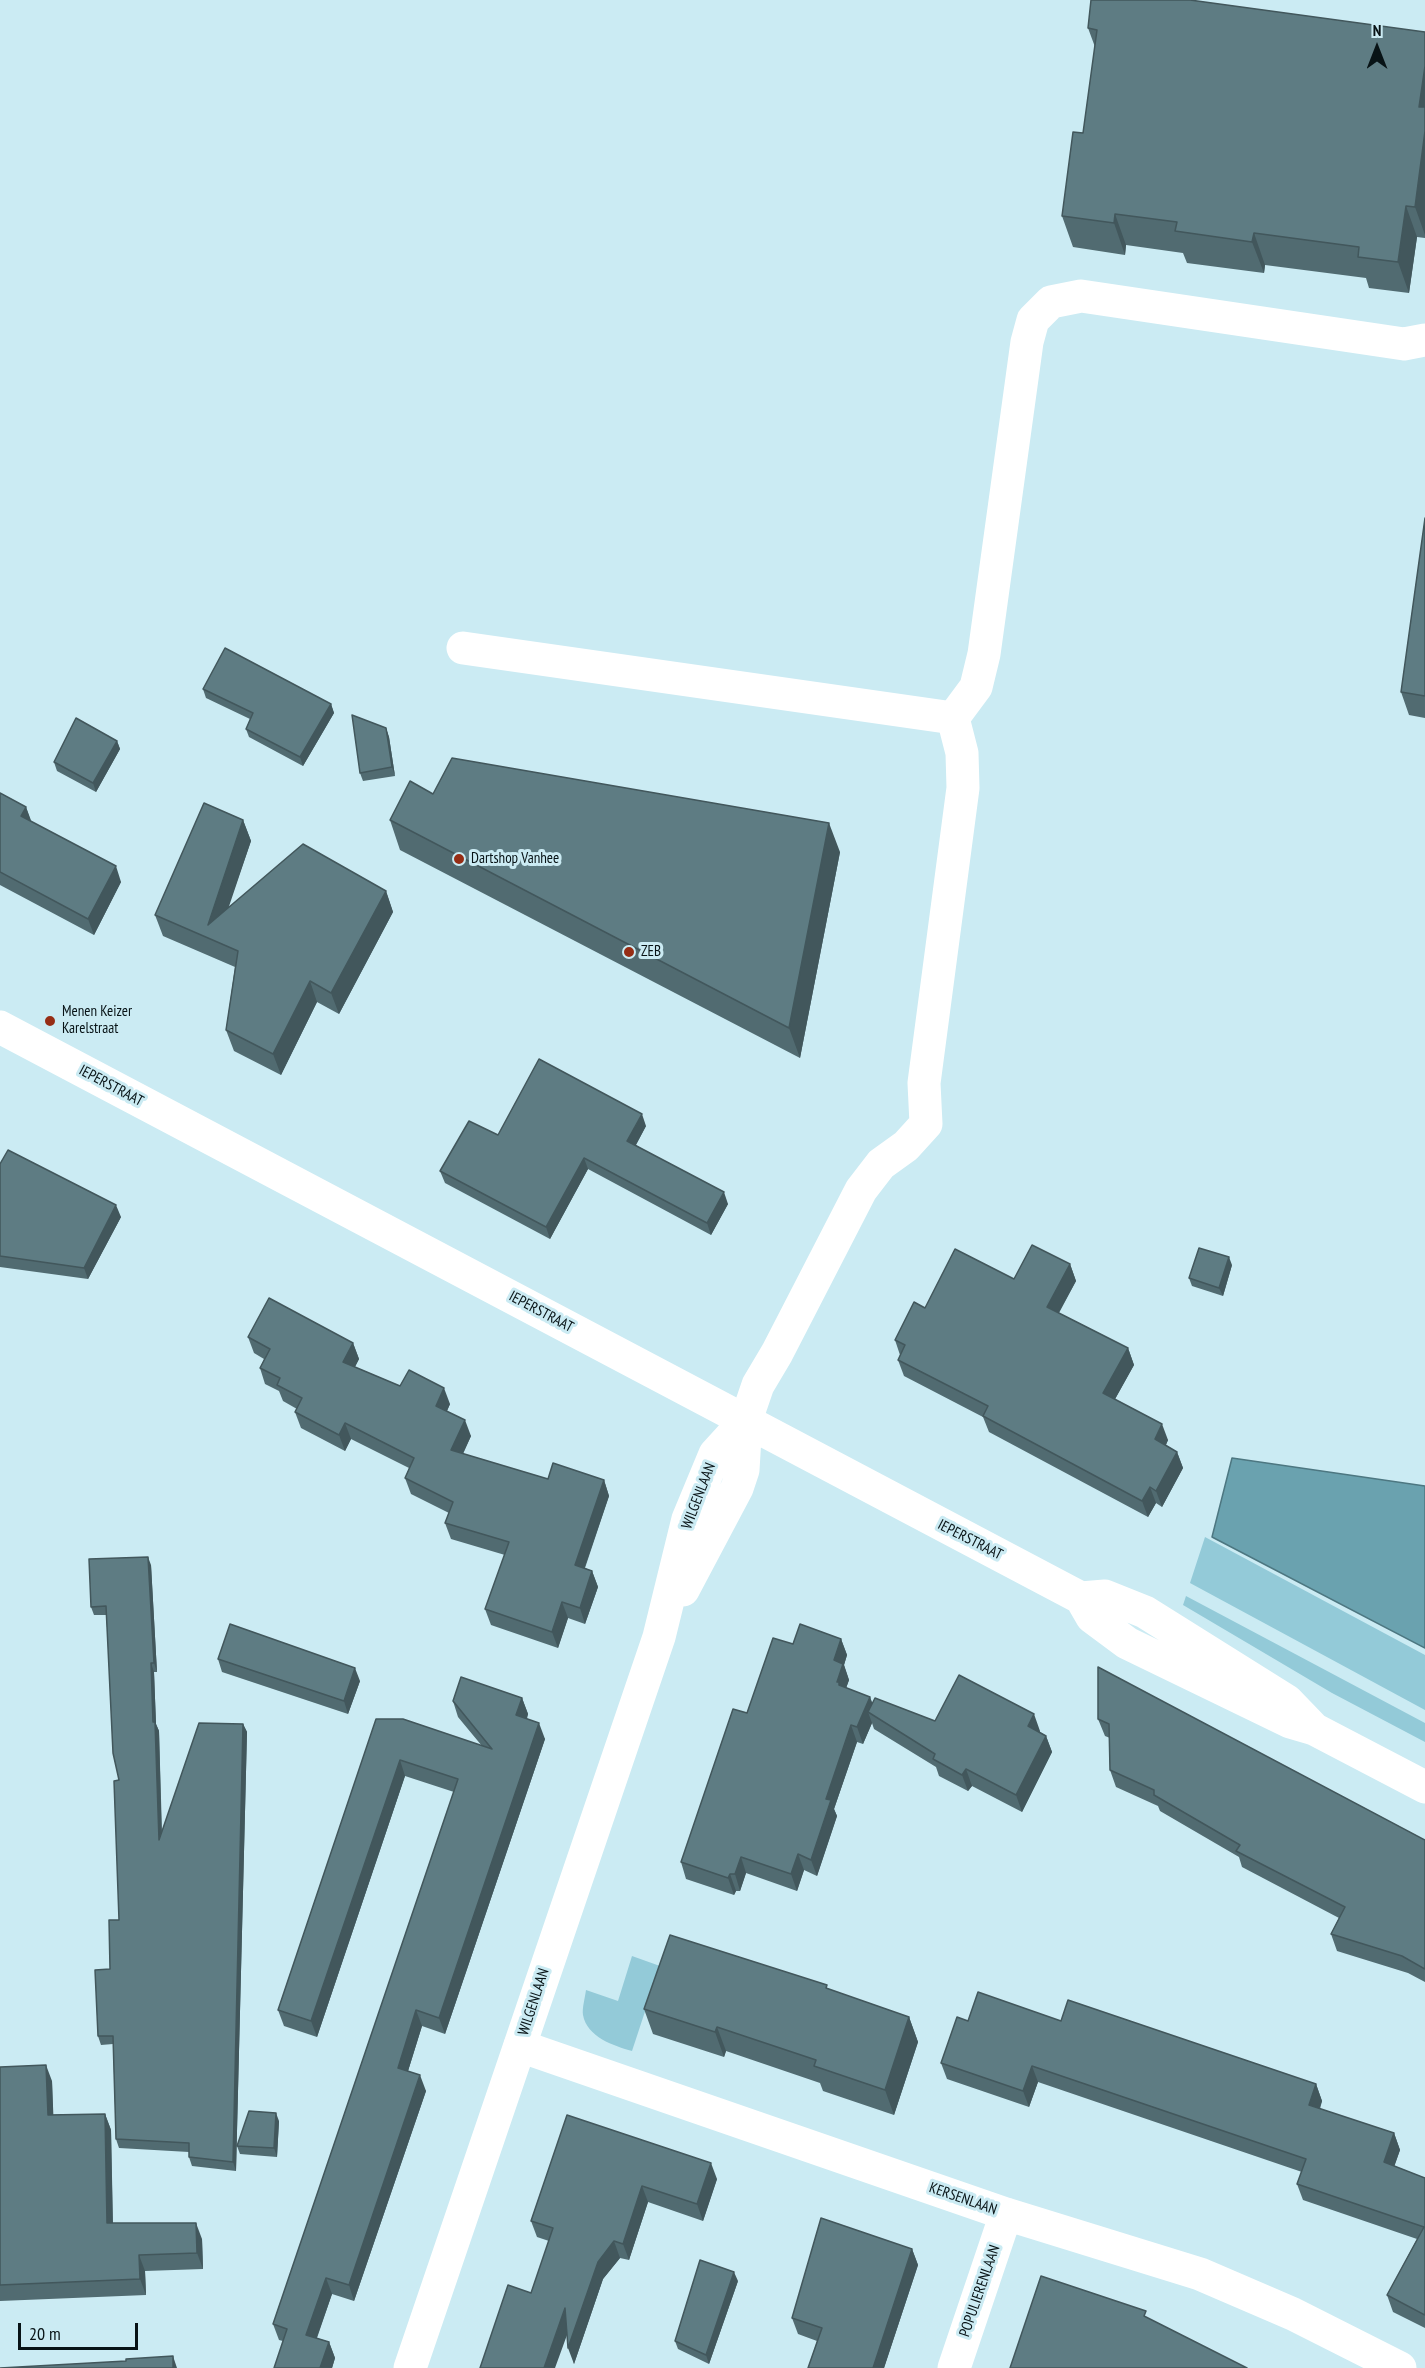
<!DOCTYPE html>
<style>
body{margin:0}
#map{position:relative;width:1425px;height:2368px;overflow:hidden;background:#cbebf3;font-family:"PT Sans Narrow",sans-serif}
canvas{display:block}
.north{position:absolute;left:1347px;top:18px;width:60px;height:60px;-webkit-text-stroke:4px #cbebf3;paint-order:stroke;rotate:0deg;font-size:16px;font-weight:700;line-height:24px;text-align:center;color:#081316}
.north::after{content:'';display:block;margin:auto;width:21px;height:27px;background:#081316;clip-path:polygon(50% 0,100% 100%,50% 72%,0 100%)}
.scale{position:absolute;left:18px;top:2323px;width:120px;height:27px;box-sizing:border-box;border:3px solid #081316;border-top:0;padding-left:8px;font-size:18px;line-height:21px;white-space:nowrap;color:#081316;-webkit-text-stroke:4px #cbebf3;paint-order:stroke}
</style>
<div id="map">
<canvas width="1425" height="2368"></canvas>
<div class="north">N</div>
<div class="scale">20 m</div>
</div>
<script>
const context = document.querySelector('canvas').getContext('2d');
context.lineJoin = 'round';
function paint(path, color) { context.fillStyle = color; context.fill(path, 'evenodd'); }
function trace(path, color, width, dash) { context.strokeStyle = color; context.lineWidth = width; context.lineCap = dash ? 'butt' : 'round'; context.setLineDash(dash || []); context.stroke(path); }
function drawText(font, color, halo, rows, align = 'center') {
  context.font = font + ' "PT Sans Narrow",sans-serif'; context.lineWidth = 6; context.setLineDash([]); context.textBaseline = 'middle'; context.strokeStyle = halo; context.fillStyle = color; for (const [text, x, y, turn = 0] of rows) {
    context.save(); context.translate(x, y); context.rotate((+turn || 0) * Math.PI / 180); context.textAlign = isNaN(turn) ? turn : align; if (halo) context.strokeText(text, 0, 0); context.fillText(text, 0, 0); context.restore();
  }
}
paint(new Path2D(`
 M1205,1537l220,118v55l-235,-127z
 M1186,1596l239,127v19l-93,-49 -149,-88z
 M632,1956l28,10 -28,85c-18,-5 -45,-14 -49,-36 -1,-7 2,-17 3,-25l32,11z`), '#93cad8');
const water = new Path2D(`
 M1232,1458l193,28v162l-213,-111z`);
paint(water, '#6aa2af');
trace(water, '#4d7781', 1.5);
trace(new Path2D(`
 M463,648l490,70
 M746,1420l12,-35 19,-32 84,-163 20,-26 25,-18 20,-22 -2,-41 39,-295 -1,-35 -9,-35 23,-31 8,-33 43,-312 6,-22 18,-18 30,-6 323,48 21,-4
 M520,2046l486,168 194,60 93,40 107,54
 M954,2368l52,-154`), '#fff', 33);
trace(new Path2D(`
 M0,1027l1081,571 24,-2 40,16 142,89 27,28
 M683,1590l54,-102 6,-18 3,-50
 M1081,1598l11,19 35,26 163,79 24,7 111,58
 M410,2368l249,-731 29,-118 27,-65 31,-34`), '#fff', 33);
paint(new Path2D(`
 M1088,28l337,4v206l-8,-1 -8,56 -40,-5 -3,-10 -101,-13 -1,8 -77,-10 -4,-10 -57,-8 -1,10 -52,-8 -11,-31 21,-83 12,-86z
 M1425,518v200l-16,-3 -8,-23z
 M203,689l128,15 3,9 -31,53 -54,-29 -3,-8 4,-10 -44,-21z
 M386,728l3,9 6,39 -32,5 -3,-8z
 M117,741l3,8 -24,43 -39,-21 -3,-9z
 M0,793l26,14 5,15 90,60 -27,53 -94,-50z
 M433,794l407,58 -40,206 -400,-208 -10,-30z
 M243,820l8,21 -23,66 158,-16 7,21 -54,102 -22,-12 -36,73 -47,-24 -8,-21 9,-63 -72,-31 -8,-21z
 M646,1126l-10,19 92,59 -17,31 -123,-66 -38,70 -105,-56 -5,-12 58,-36z
 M0,1164l121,53 -33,62 -88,-12z
 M1070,1264l6,17 -17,32 69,35 6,17 -19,34 53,41 -2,5 11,7 6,16 -21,39 -6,-4 -8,14 -159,-85 -6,-15 -79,-41 -6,-16 2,-5 -5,-15 30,-32 89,-29z
 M1232,1265l-9,31 -31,-10 -3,-8z
 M248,1337l105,6 6,16 -4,8 45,19 50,18 -3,7 24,25 -8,18 85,25 56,1 5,16 -24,72 7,3 6,16 -13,37 -17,-6 -10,30 -67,-23 -6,-16 20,-54 -54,-16 -6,-16 4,-10 -38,-19 -6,-16 4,-10 -58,-29 -6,12 -44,-23 -6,-16 2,-3 -14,-8 -4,-10 -14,-7 -5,-16 4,-9 -10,-6z
 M151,1565l6,107h-3l2,52 3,7 3,101 81,-108 4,8 -11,439 -44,-5 -3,-9v-5l-70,-4 -3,-9 -3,-95 -12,1 -3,-9 21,-116v-140l-13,-165h-12l-3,-8z
 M841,1639l6,16 -3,10 5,15 -3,8 24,9 2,6 63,18 105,10v1l6,4 6,16 -30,60 -50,-26 -4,5 -29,-15 -3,-9 -62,-38 -2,-6 -9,21 -6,-2 -23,67 3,7 -20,60 -13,-6 -7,21 -51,-18 -6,18h-4l-2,4 -48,-16 -5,-17 66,-149z
 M218,1659l142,22 -12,33 -126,-42z
 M522,1698l6,16 -1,5 18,20 -100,295 -23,-8 -14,45 18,20 -72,210 -22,-7 -15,44 12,4 6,16 -3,10h-58l9,-27 -4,-1 -6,-16 181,-532 -49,-16 -88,261 -33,-11 -6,-16 98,-291 106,27 -24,-29 -5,-16z
 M1098,1719l327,121v142l-17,-9 -71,-22 -6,-17 8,-16 -97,-51 -3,-10 -79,-46 -2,-5 -42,-19 -6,-17v-32l-5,-2z
 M828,1989l81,28 9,25 -24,73 -71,-24 -3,-8 -94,-32 -2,6 -71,-23 -9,-25z
 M968,2021h93l255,63 6,17 -2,8 74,24 6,17 -6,16 31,12v150l-32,-16 -6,-17 30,-56 -114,-39 -6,-16 5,-12 -264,-90 -9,25 -82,-28 -6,-16z
 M0,2067l52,14 1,34 52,-1 6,16 2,93 89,16 1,30 -58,2 1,24 -146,6z
 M567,2115l150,64 -14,42 -55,-19 -19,58 -9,-2 -17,21 -29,85 -7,-29 -36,-42 18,-52 -12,-4 -6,-16z
 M279,2121l-2,36 -37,-3 -3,-8z
 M912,2249l6,16 -34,103h-76l9,-27 -19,-7 -6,-16z
 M738,2281l-29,83 -31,-15 -3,-8z`), '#516b71');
paint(new Path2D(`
 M1425,66v56l-6,-15z
 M1425,131v104l-10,-28z
 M1406,206l11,31 -8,56 -11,-31z
 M1115,214l11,31 -1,10 -11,-32z
 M1254,233l11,32 -1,8 -12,-31z
 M331,704l3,9 -31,53 -3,-9z
 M386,728l3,9 6,39 -3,-9z
 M117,741l3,8 -24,43 -3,-9z
 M26,807l6,16 -11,-7z
 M243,820l8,21 -34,101 -9,-17z
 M829,823l11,29 -40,206 -11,-30z
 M116,866l5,16 -27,53 -6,-16z
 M386,891l7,21 -54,102 -8,-21z
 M310,981l7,21 -36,73 -8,-21z
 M642,1114l4,12 -14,26 -5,-11z
 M584,1158l4,11 -38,70 -4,-12z
 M724,1192l4,12 -17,31 -4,-12z
 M116,1205l5,12 -33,62 -4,-11z
 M1229,1257l3,8 -9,31 -4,-8z
 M1070,1264l6,17 -23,42 -6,-16z
 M353,1343l6,16 -10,19 -6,-16z
 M1128,1348l6,17 -25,45 -6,-17z
 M444,1388l6,16 -8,18 -6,-16z
 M465,1420l6,16 -14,30 -6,-16z
 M345,1423l6,16 -6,12 -6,-16z
 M1162,1424l6,16 -7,15 -6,-16z
 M1177,1452l6,16 -21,39 -6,-16z
 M604,1480l5,16 -29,85 -5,-16z
 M1150,1487l6,16 -8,14 -6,-16z
 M148,1557l3,8 6,107 -3,-9z
 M592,1571l6,16 -13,37 -5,-16z
 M562,1602l6,16 -10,30 -6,-16z
 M841,1639l6,16 -3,10 5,15 -5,14 -7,-12 -3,-22z
 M151,1663l3,9 2,52 3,7 3,117 -3,-8z
 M355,1668l5,13 -12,33 -4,-13z
 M870,1697l6,16 -8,-1 4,11 -9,21 -6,-17z
 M522,1698l6,16 -6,17 -6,-16z
 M1034,1714l6,17 -6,11 -6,-16z
 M539,1723l6,16 -100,295 -6,-16z
 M243,1724l4,8 -11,439 -3,-9z
 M851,1725l6,17 -23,67 3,7 -20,60 -6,-16 15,-61z
 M1046,1736l6,16 -30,60 -6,-17z
 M400,1760l5,16 -88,261 -6,-16z
 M966,1769l6,17 -4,5 -6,-16z
 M798,1854l6,16 -7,21 -6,-17z
 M741,1857l5,16 -6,18 -5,-17z
 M730,1874l6,17 -2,4 -6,-17z
 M416,2010l6,16 -18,58 -6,-16z
 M909,2017l9,25 -24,73 -9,-25z
 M717,2027l9,24 -2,6 -9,-25z
 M46,2065l6,16 2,50 -6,-16z
 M1032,2066l6,16 -9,25 -6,-16z
 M420,2075l6,16 -72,210 -5,-16z
 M1316,2084l6,17 -7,20 -6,-16z
 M276,2113l3,8 -2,36 -3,-9z
 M105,2114l6,16 2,109 -6,-16z
 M1394,2133l6,17 -10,29 -6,-17z
 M711,2163l6,16 -14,42 -6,-17z
 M642,2186l6,16 -19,58 -6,-16z
 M196,2223l6,16 1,30 -6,-16z
 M614,2241l6,17 -17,21 -29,85 -6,-16 30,-86z
 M912,2249l6,16 -34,103h-11z
 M139,2255l6,16 1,24 -6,-16z
 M734,2272l4,9 -29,83 -3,-9z
 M326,2278l6,16 -20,57 -6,-16z
 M565,2308l6,16 -16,44h-11z
 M329,2342l6,16 -3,10h-12z
 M173,2356l4,12h-4z`), '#42575c');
const building = new Path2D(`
 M1091,0h99l235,32v34l-6,41h6v24l-10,76 -9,-1 -8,56 -40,-5 1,-10 -105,-14 -2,9 -77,-11 2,-9 -62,-8 -1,9 -52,-7 11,-84 10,1 14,-103 -9,-2z
 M1425,518v178l-24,-4z
 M225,648l106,56 -31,53 -54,-28 7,-16 -50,-24z
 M352,715l34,13 6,39 -32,6z
 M76,718l41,23 -24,42 -39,-21z
 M452,758l377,65 -40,205 -399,-208 20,-39 23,13z
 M0,793l26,14 -5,9 95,50 -28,53 -88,-47z
 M204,803l39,17 -35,105 95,-81 83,47 -55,102 -21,-12 -37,73 -47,-24 12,-79 -83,-36z
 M539,1059l103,55 -15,27 97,51 -17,31 -123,-65 -38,69 -106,-56 29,-50 29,14z
 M8,1150l108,55 -32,63 -84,-12v-92z
 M1032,1245l38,19 -23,43 81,41 -25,45 59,31 -7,15 22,13 -21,39 -6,-4 -8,14 -159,-85 5,-10 -90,-46 7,-15 -10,-5 19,-38 11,6 30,-59 59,30z
 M1199,1248l30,9 -10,31 -30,-10z
 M269,1298l84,45 -10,19 57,24 9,-16 35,18 -8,18 29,14 -14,30 97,29 5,-16 51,17 -29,85 17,6 -12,37 -18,-6 -10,30 -67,-23 24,-67 -64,-19 8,-21 -48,-24 9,-20 -69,-35 -6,12 -44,-23 7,-14 -25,-13 3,-7 -20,-10 10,-19 -22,-12z
 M148,1557l6,106h-3l2,59h2l4,118 40,-117 44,1 -10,438 -44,-5v-14l-73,-4 -3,-103h-15l-3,-66 15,-1 -1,-49h10l-5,-139 5,-1 -6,-27 -7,-147 -15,1 -2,-48z
 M230,1624l125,44 -11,33 -126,-42z
 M800,1624l41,15 -7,21 9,4 -6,18h2v3l31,12 -13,30 -6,-2 -25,74 5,1 -20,60 -13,-6 -7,20 -50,-17 -6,17h-5l-2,4 -47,-16 52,-153 14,4 26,-75 20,6z
 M1098,1667l327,173v129l-23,-13 -71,-22 14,-27 -109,-56 4,-6 -86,-50v-5l-44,-20 -1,-46 -11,-5z
 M959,1675l75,39 -6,12 18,10 -30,59 -50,-26 -4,6 -29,-16 2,-5 -67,-42 7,-14 60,23z
 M461,1677l61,21 -6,17 23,8 -100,295 -23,-8 -18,58 22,7 -71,210 -23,-7 -20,57 23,7 -9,26h-46l13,-39 -14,-5 185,-545 -58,-19 -89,261 -33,-11 98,-291h27l89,30 -39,-48z
 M670,1935l157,50 -1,3 83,29 -24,73 -71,-24 2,-6 -99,-33 -2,5 -71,-23z
 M978,1992l83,29 7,-21 248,84 -7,21 85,28 -10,29 41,16v137l-38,-20 37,-68 -127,-43 9,-25 -274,-93 -9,25 -82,-28 16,-46 11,4z
 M46,2065l2,50 57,-1 2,109h89l1,30 -58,2 1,24 -140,6v-218z
 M249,2111l27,2 -2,35 -37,-2z
 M567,2115l144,48 -14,41 -55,-18 -19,58 -9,-3 -16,21 -30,86 -3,-40 -21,60h-64l28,-83 23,8 22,-65 -22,-7z
 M821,2218l91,31 -39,119h-65l14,-40 -30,-10z
 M700,2260l34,12 -28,83 -31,-14z
 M1041,2276l105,35 -2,5 103,52h-237z
 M173,2356v12h-173l126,-7v-2z`);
paint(building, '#5e7c83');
trace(building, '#42575c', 1.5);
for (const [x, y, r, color] of [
 [459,859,6,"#962d15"],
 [629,952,6,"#962d15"],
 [50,1021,6,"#962d15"]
]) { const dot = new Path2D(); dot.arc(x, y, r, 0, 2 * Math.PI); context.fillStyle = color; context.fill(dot); trace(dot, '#cbebf3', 2); }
drawText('15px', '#081316', '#cbebf3', [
 ["Dartshop Vanhee",471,859],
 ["ZEB",641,952],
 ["Menen Keizer",62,1012],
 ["Karelstraat",62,1029]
], 'left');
drawText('15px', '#081316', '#cbebf3', [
 ["IEPERSTRAAT",111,1086,28],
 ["IEPERSTRAAT",541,1312,28],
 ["WILGENLAAN",699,1496,-69],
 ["IEPERSTRAAT",970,1540,27],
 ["WILGENLAAN",534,2002,-72],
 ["KERSENLAAN",963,2199,19],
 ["POPULIERENLAAN",980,2291,-71]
]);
</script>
